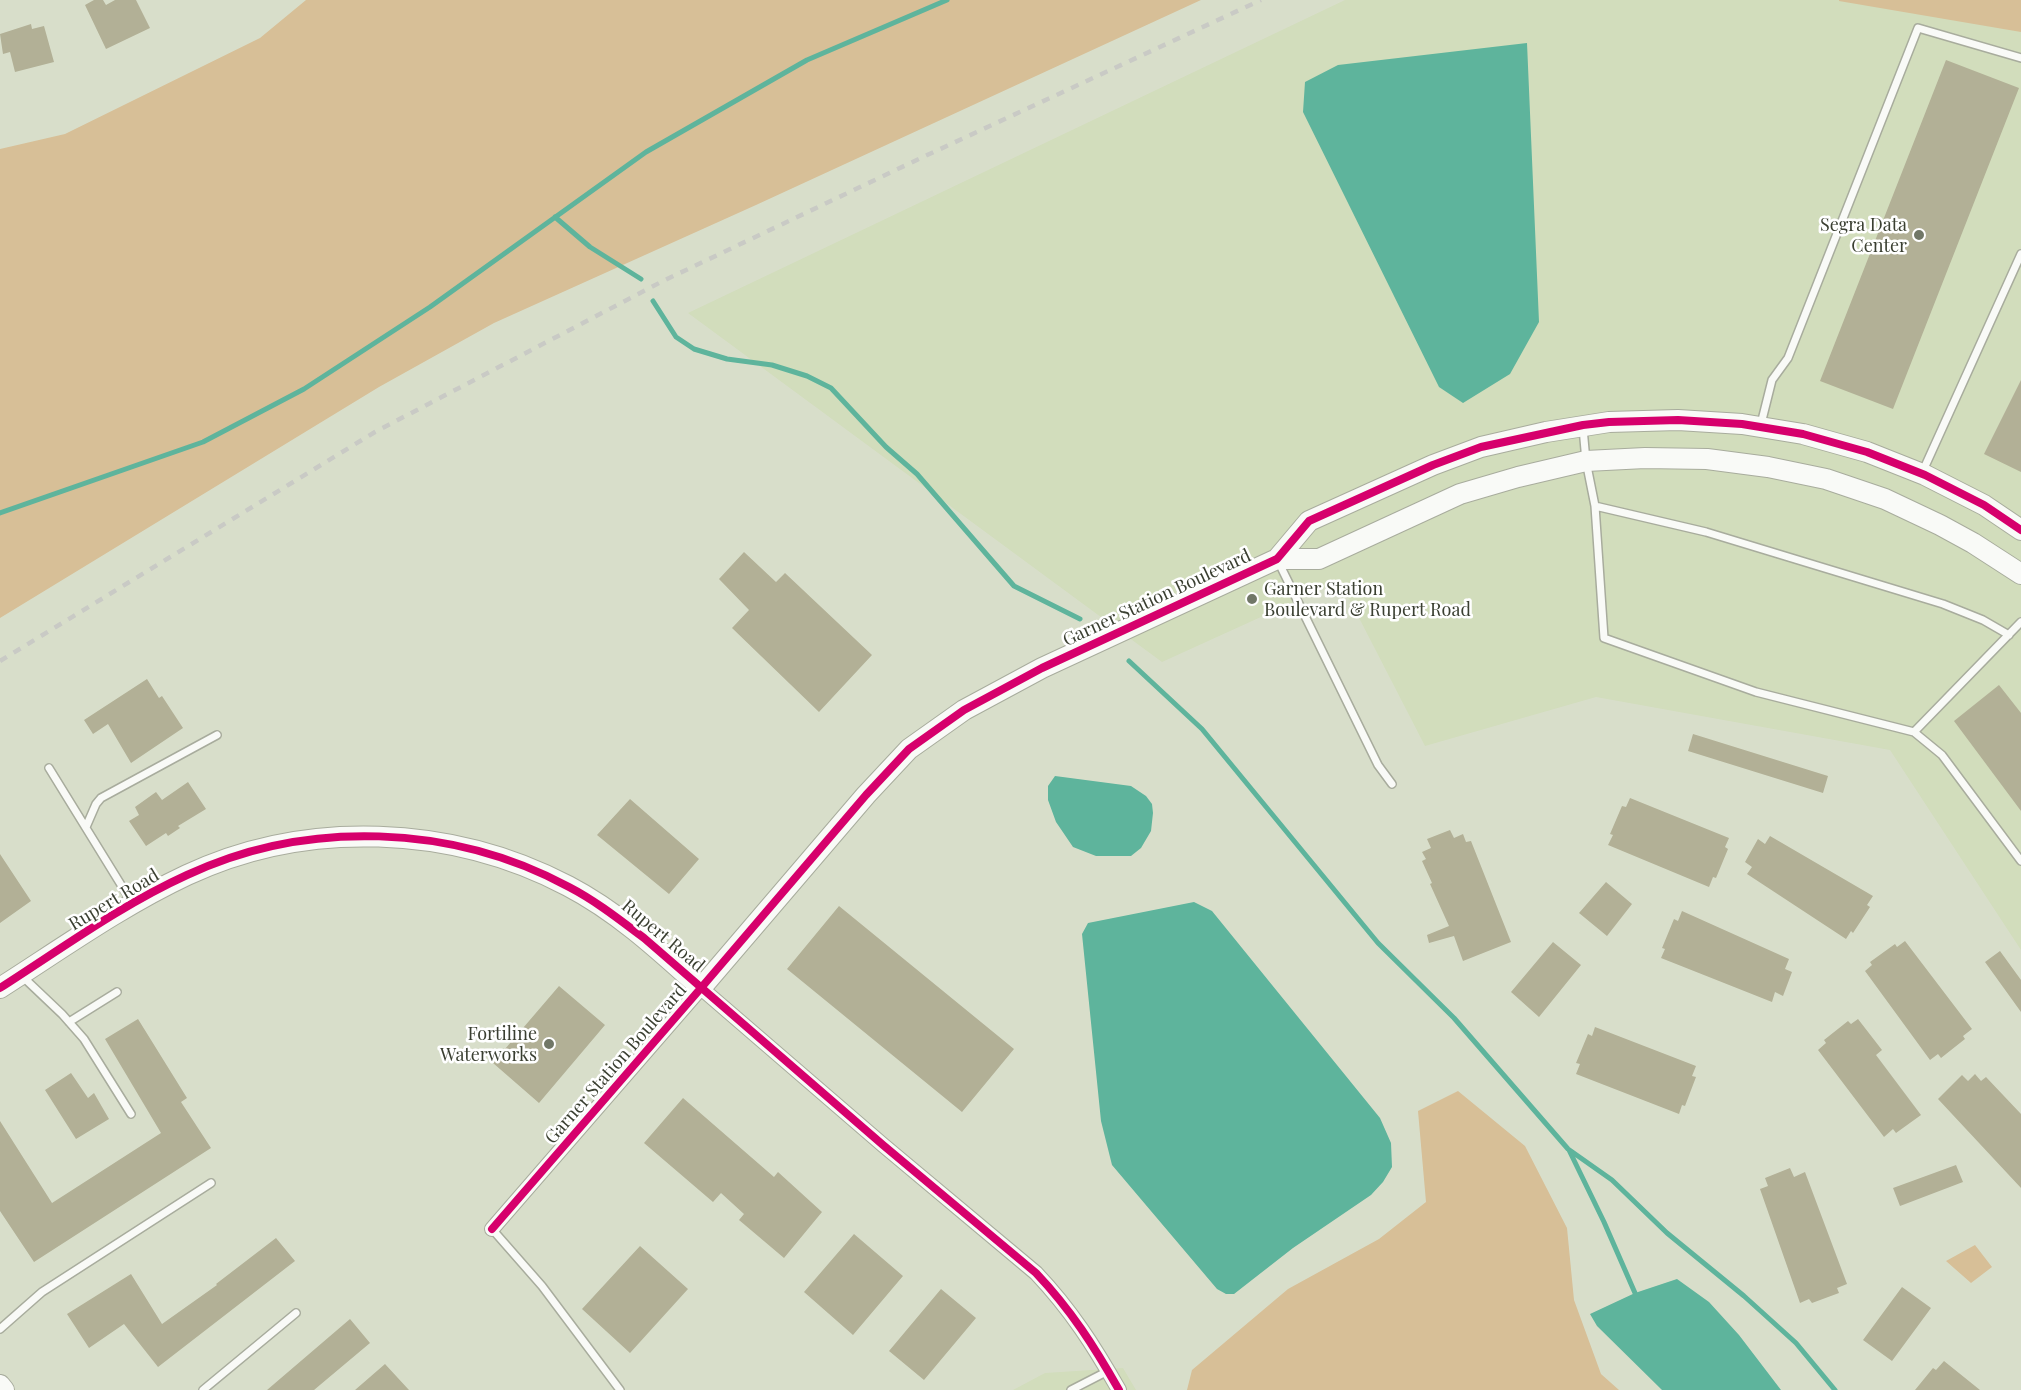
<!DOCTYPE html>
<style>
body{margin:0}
canvas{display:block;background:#d8deca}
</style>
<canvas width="2021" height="1390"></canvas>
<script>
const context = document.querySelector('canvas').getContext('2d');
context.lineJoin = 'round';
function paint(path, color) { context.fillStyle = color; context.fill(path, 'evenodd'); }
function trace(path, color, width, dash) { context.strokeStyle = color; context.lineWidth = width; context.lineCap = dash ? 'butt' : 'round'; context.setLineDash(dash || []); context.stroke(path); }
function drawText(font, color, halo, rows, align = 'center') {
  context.font = font + ' "Playfair Display",serif'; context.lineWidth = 5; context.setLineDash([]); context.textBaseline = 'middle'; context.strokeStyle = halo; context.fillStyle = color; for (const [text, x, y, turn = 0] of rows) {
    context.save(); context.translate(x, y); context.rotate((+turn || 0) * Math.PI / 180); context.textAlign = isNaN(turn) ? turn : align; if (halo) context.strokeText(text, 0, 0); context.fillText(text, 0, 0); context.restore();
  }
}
paint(new Path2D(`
 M1345,0h676v950l-131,-200 -294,-53 -171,49 -85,-165 -178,81 -474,-349z
 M1123,1368l13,22h-123l32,-17z`), '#d2ddbc');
paint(new Path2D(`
 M306,0h895l-445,205 -262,118 -115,64 -379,231v-469l65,-15 195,-96z
 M1839,0h182v32l-182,-31z
 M1458,1091l67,55 42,82 7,72 27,74 18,16h-432l5,-20 96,-81 91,-50 47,-37 -8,-91z
 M1975,1245l17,22 -21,16 -25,-22z`), '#d7bf97');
paint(new Path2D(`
 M1527,43l12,279 -29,52 -47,29 -24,-16 -136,-275 2,-30 33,-17z
 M1055,776l76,10 15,10 6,8 1,9 -2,18 -10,17 -10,8h-35l-23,-9 -17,-25 -8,-22v-14z
 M1194,902l18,9 168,207 11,25 1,24 -9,15 -12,13 -78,53 -59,46h-8l-9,-5 -105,-124 -11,-44 -19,-187 6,-11z
 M1677,1279l32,23 30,33 42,55h-119l-65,-64 -7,-12 45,-21z`), '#5eb49c');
trace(new Path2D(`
 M555,217l35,30 51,32
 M653,301l23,36 18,12 33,10 45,6 35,11 24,12 55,59 31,27 97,112 66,33
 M0,513l203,-71 101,-53 126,-82 216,-155 161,-92 140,-60
 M1129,661l73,68 176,214 76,75 114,131 44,31 55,53 77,63 52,47 39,47
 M1569,1150l35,72 31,71`), '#5eb49c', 5);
paint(new Path2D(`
 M94,0h9l3,5 9,-5h21l14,28 -44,21 -21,-44z
 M31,24l1,5 12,-3 10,36 -39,10 -5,-20 -7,2 -3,-20z
 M1946,60l73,28 -126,321 -73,-28z
 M2021,380v92l-37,-18z
 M744,552l32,30 9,-9 87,82 -53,57 -87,-84 17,-18 -30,-31z
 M147,679l12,19 3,-2 21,32 -52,35 -23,-39 -15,10 -9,-14z
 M1999,685l22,28v98l-67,-90z
 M1693,734l135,42 -5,17 -135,-42z
 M188,782l18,27 -28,17 2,2 -12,8 -2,-3 -20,13 -17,-25 10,-6 -4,-8 21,-15 6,8z
 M1630,798l99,40 -4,9 3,2 -12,29 -3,-1 -4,10 -101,-42 5,-10 -3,-1 12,-28 4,1z
 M630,799l69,60 -30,35 -72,-59z
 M1450,830l4,8 9,-4 3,8 5,-1 40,101 -48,19 -9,-25 -25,7 -2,-8 22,-9 -19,-42 2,-1 -10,-22 4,-2 -4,-7 9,-4 -4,-9z
 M1770,836l103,60 -6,9 3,2 -17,26 -2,-2 -5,8 -99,-65 5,-7 -7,-5 13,-23 7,5z
 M0,854l31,47 -31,22z
 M1606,882l26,22 -25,32 -28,-23z
 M839,906l175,143 -52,63 -175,-143z
 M1682,911l107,48 -4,10 7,3 -9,24 -8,-4 -3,10 -111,-44 4,-9 -3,-1 12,-29 4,2z
 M1905,941l67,88 -9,7 2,3 -24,19 -3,-4 -8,6 -65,-89 7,-6 -2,-3 25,-18 2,3z
 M1553,942l28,23 -42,52 -28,-25z
 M2000,951l21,29v32l-36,-50z
 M559,986l46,39 -66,78 -46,-40z
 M138,1019l49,79 -6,4 30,46 -177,114 -34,-51v-90l52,82 109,-70 -56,-94z
 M1858,1019l24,31 -6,5 45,60 -25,18 -3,-4 -9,8 -66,-87 8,-7 -2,-3 24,-19 3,3z
 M1595,1027l101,39 -4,10 4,1 -11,29 -3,-1 -3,9 -103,-40 4,-10 -4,-1 12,-29 4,2z
 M71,1073l17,25 6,-5 15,26 -33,20 -31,-49z
 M1975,1074l6,7 5,-4 35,37v74l-83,-89 24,-24 6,6z
 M683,1098l91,79 4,-5 44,40 -38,46 -45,-38 5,-6 -23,-21 -8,9 -69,-59z
 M1956,1165l7,17 -63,24 -7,-18z
 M1790,1168l4,9 11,-5 42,112 -10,4 2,5 -27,10 -3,-4 -9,4 -40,-114 8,-3 -3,-8z
 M854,1234l49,42 -50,59 -49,-43z
 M276,1238l19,23 -137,106 -34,-43 -35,24 -22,-34 64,-40 31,50 55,-39 -1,-1z
 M640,1246l48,43 -58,64 -48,-44z
 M1902,1287l29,21 -39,53 -29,-21z
 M941,1289l35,29 -52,62 -35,-29z
 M350,1319l20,24 -56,47h-47z
 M1944,1361l36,29h-65l18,-22 3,2z
 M385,1364l24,26h-54z`), '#b2b096');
const lane = new Path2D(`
 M1761,424l11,-44 16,-22 130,-330 103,30
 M1583,428l3,33 9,45 9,132 152,54 158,40
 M1922,473l99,-219
 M1595,506l111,26 237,72 40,16 26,15
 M1278,561l100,204 14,19
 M2021,622l-107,110 28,23 79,106
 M49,768l82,133
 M86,827l10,-23 5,-6 116,-63
 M22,976l40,38 22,25 47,75
 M69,1022l48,-30
 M492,1229l50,57 78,104
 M0,1329l42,-37 169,-109
 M203,1390l93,-77
 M1071,1390l37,-19`);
const street = new Path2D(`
 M492,1229l209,-241 182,157 153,128c35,37 58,73 83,117`);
const secondary = new Path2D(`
 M1277,559h42l141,-65 58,-17 68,-16 59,-3 62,1 61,8 58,12 59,20 55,26 33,18 48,31
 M0,988c61,-39 121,-82 187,-113 119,-56 265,-50 381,11 50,26 92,65 133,102l165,-193 43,-46 55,-39 78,-42 235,-109 32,-38 124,-56 48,-18 65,-15 63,-10 69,-2 64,4 61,10 64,18 58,23 59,30 37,25
 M0,1385l4,5`);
trace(lane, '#a8ac9d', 10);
trace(street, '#a8ac9d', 16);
trace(secondary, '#a8ac9d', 22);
trace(lane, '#f9faf7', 7);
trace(street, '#f9faf7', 14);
trace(secondary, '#f9faf7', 20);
trace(new Path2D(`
 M0,661l375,-229 288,-151 260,-124 338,-157`), '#c9cac5', 4.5, [8, 8]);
trace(new Path2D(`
 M0,988c61,-39 121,-83 187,-113 119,-56 266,-51 382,12 27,14 51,33 75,51l239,207 153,128c35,37 58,73 83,117
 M492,1229l209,-241 165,-193 43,-46 55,-39 78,-42 235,-109 32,-38 124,-56 48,-18 102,-22 26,-3 69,-2 64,4 61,10 64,18 58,23 59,30 37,25`), '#d6006c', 8);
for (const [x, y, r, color] of [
 [1919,235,6,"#717767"],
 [1252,599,6,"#717767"],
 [549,1044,6,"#717767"]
]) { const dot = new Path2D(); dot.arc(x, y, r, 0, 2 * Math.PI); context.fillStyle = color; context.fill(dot); trace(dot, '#fff', 2); }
drawText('18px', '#3a3f31', '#fff', [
 ["Segra Data",1907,225],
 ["Center",1907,246],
 ["Garner Station",1264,589,"left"],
 ["Boulevard & Rupert Road",1264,610,"left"],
 ["Fortiline",537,1034],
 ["Waterworks",537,1055]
], 'right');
drawText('18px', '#3a3f31', '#fff', [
 ["Garner Station Boulevard",1157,598,-25],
 ["Rupert Road",114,900,-31],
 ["Rupert Road",663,936,40],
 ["Garner Station Boulevard",616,1064,-49]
]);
</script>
